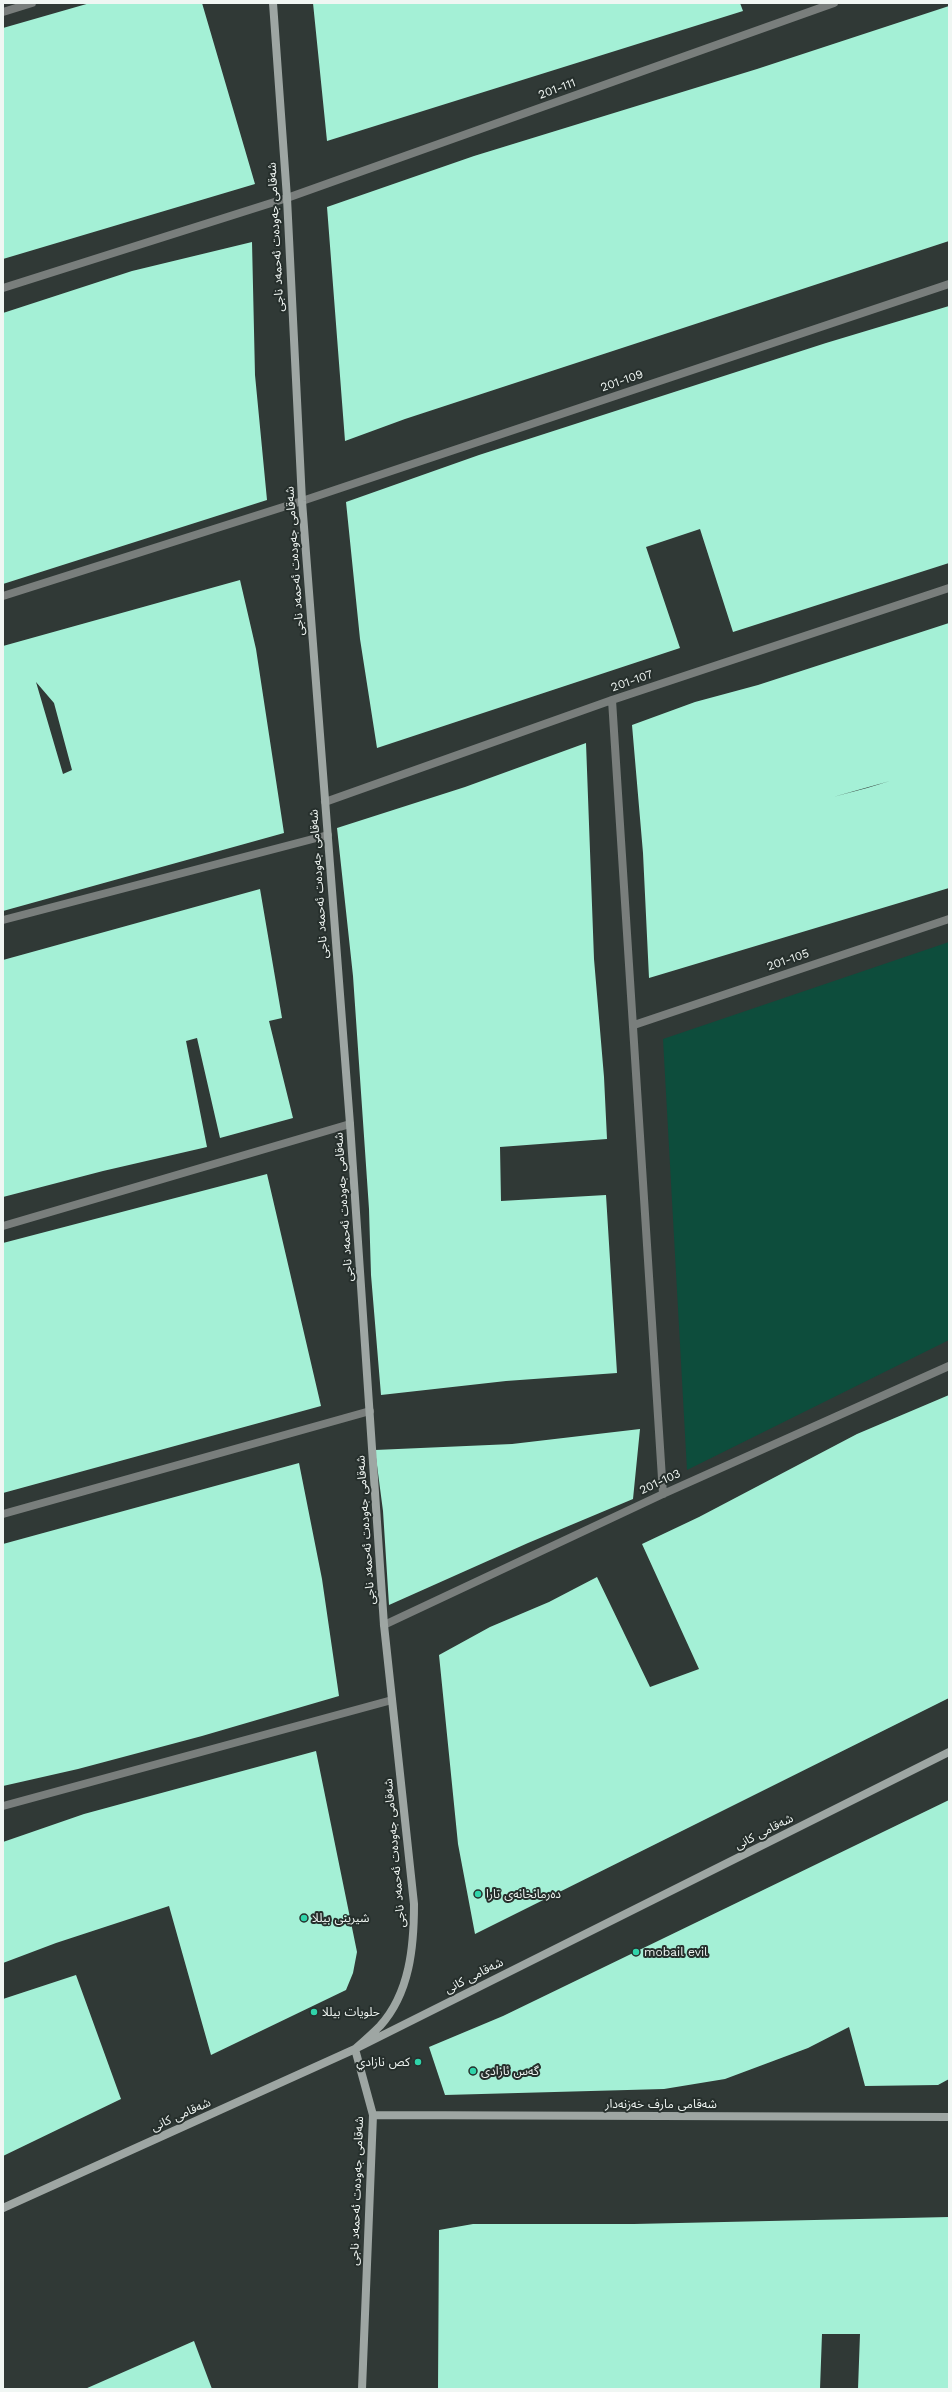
<!DOCTYPE html>
<meta charset="utf-8">
<style>
body{margin:0}
#map{position:relative;width:952px;height:2392px;overflow:hidden;background:#303936;font-family:"Work Sans",sans-serif}
canvas{display:block}
.frame{position:absolute;inset:0;border:4px solid #f0f6f3;pointer-events:none}
</style>
<div id="map">
<canvas width="952" height="2392"></canvas>
<div class="frame"></div>
</div>
<script>
const context = document.querySelector('canvas').getContext('2d');
context.lineJoin = 'round';
function paint(path, color) { context.fillStyle = color; context.fill(path, 'evenodd'); }
function trace(path, color, width, dash) { context.strokeStyle = color; context.lineWidth = width; context.lineCap = dash ? 'butt' : 'round'; context.setLineDash(dash || []); context.stroke(path); }
function drawText(font, color, halo, rows, align = 'center') {
  context.font = font + ' "Work Sans","Noto Sans Arabic",sans-serif'; context.lineWidth = 4; context.setLineDash([]); context.textBaseline = 'middle'; context.strokeStyle = halo; context.fillStyle = color; for (const [text, x, y, turn = 0] of rows) {
    context.save(); context.translate(x, y); context.rotate((+turn || 0) * Math.PI / 180); context.textAlign = isNaN(turn) ? turn : align; if (halo) context.strokeText(text, 0, 0); context.fillText(text, 0, 0); context.restore();
  }
}
paint(new Path2D(`
 M949,942v398l-262,130 -24,-431z`), '#0d4d3c');
paint(new Path2D(`
 M90,3h112l53,181 -252,75v-231z
 M313,3h427l3,8 -416,130z
 M949,6v235l-544,178 -60,22 -18,-234 147,-51 283,-87z
 M252,242l3,133 12,125 -264,84v-271l129,-42z
 M949,306v257l-216,69 -33,-103 -54,18 34,101 -303,100 -17,-109 -14,-137 133,-47 347,-112z
 M240,580l16,69 28,184 -281,78v-265zM36,682l18,21 18,67 -9,4z
 M949,623v265l-300,90 -6,-125 -11,-128 63,-23 63,-17zM890,781l-23,7 -34,9z
 M586,743l8,216 10,118 3,62 -107,8 1,54 105,-6 11,178 -111,8 -125,14 -10,-120 -2,-66 -16,-233 -16,-148 128,-41z
 M260,889l22,129 -13,3 24,97 -73,20 -23,-100 -11,3 21,106 -104,24 -100,26v-237z
 M267,1174l54,232 -318,87v-250z
 M949,1395v303l-474,236 -17,-90 -19,-189 51,-28 59,-25 48,-25 53,110 49,-18 -57,-125 57,-27 158,-83z
 M640,1429l-7,70 -105,44 -139,62 -6,-94 -8,-61 137,-6z
 M299,1463l23,116 17,117 -137,40 -124,33 -75,17v-242z
 M316,1751l41,201 -4,21 -7,17 -135,65 -42,-149 -113,37 -53,20v-121l81,-28z
 M949,1800v279l-11,6 -73,1 -16,-59 -41,21 -83,31 -61,10 -219,6 -16,-48 74,-31z
 M76,1975l45,124 -118,57v-157z
 M949,2217v172h-91l2,-55h-38l-2,55h-382l1,-159 34,-6h161z
 M194,2341l18,48h-127z`), '#a4f0d6');
trace(new Path2D(`
 M3,12l29,-9
 M3,288l284,-90 547,-195
 M3,596l299,-95 647,-217
 M612,700l51,794
 M325,802l287,-102 337,-112
 M3,920l325,-85
 M634,1025l315,-106
 M3,1226l347,-102
 M3,1514l367,-103
 M384,1625l279,-131 286,-128
 M3,1806l389,-106`), '#797e7c', 8);
trace(new Path2D(`
 M273,3l14,195 15,303 48,623 34,501 30,279c0,42 -4,89 -34,122 -8,8 -17,16 -25,23l18,66 -11,274
 M373,2115l576,2
 M3,2208l352,-159 594,-297`), '#9ea6a3', 8);
for (const [x, y, r, color] of [
 [478,1894,4,"#30d4aa"],
 [304,1918,4,"#30d4aa"],
 [636,1952,4,"#30d4aa"],
 [314,2012,4,"#30d4aa"],
 [418,2062,4,"#30d4aa"],
 [473,2071,4,"#30d4aa"]
]) { const dot = new Path2D(); dot.arc(x, y, r, 0, 2 * Math.PI); context.fillStyle = color; context.fill(dot); trace(dot, '#262f2c', 1.5); }
drawText('12px', '#f0f6f3', '#262f2c', [
 ["201-111",557,89,-20],
 ["شەقامی جەودەت ئەحمەد ناجی",276,237,-93],
 ["201-109",622,381,-19],
 ["شەقامی جەودەت ئەحمەد ناجی",295,561,-94],
 ["201-107",632,681,-19],
 ["شەقامی جەودەت ئەحمەد ناجی",319,884,-94],
 ["201-105",788,960,-19],
 ["شەقامی جەودەت ئەحمەد ناجی",344,1207,-94],
 ["201-103",660,1482,-25],
 ["شەقامی جەودەت ئەحمەد ناجی",366,1530,-94],
 ["شەقامی کانی",764,1832,-27],
 ["شەقامی جەودەت ئەحمەد ناجی",395,1853,-95],
 ["شەقامی کانی",474,1976,-27],
 ["شەقامی مارف خەزنەدار",661,2104],
 ["شەقامی کانی",181,2115,-24],
 ["شەقامی جەودەت ئەحمەد ناجی",357,2191,-88]
]);
drawText('12px', '#f0f6f3', '#262f2c', [
 ["دەرمانخانەی تارا",486,1894],
 ["شيرينی بیللا",312,1918],
 ["mobail evil",644,1952],
 ["حلويات بيللا",322,2012],
 ["كص نازادي",410,2062,"right"],
 ["گەس ئازادی",481,2071]
], 'left');
</script>
